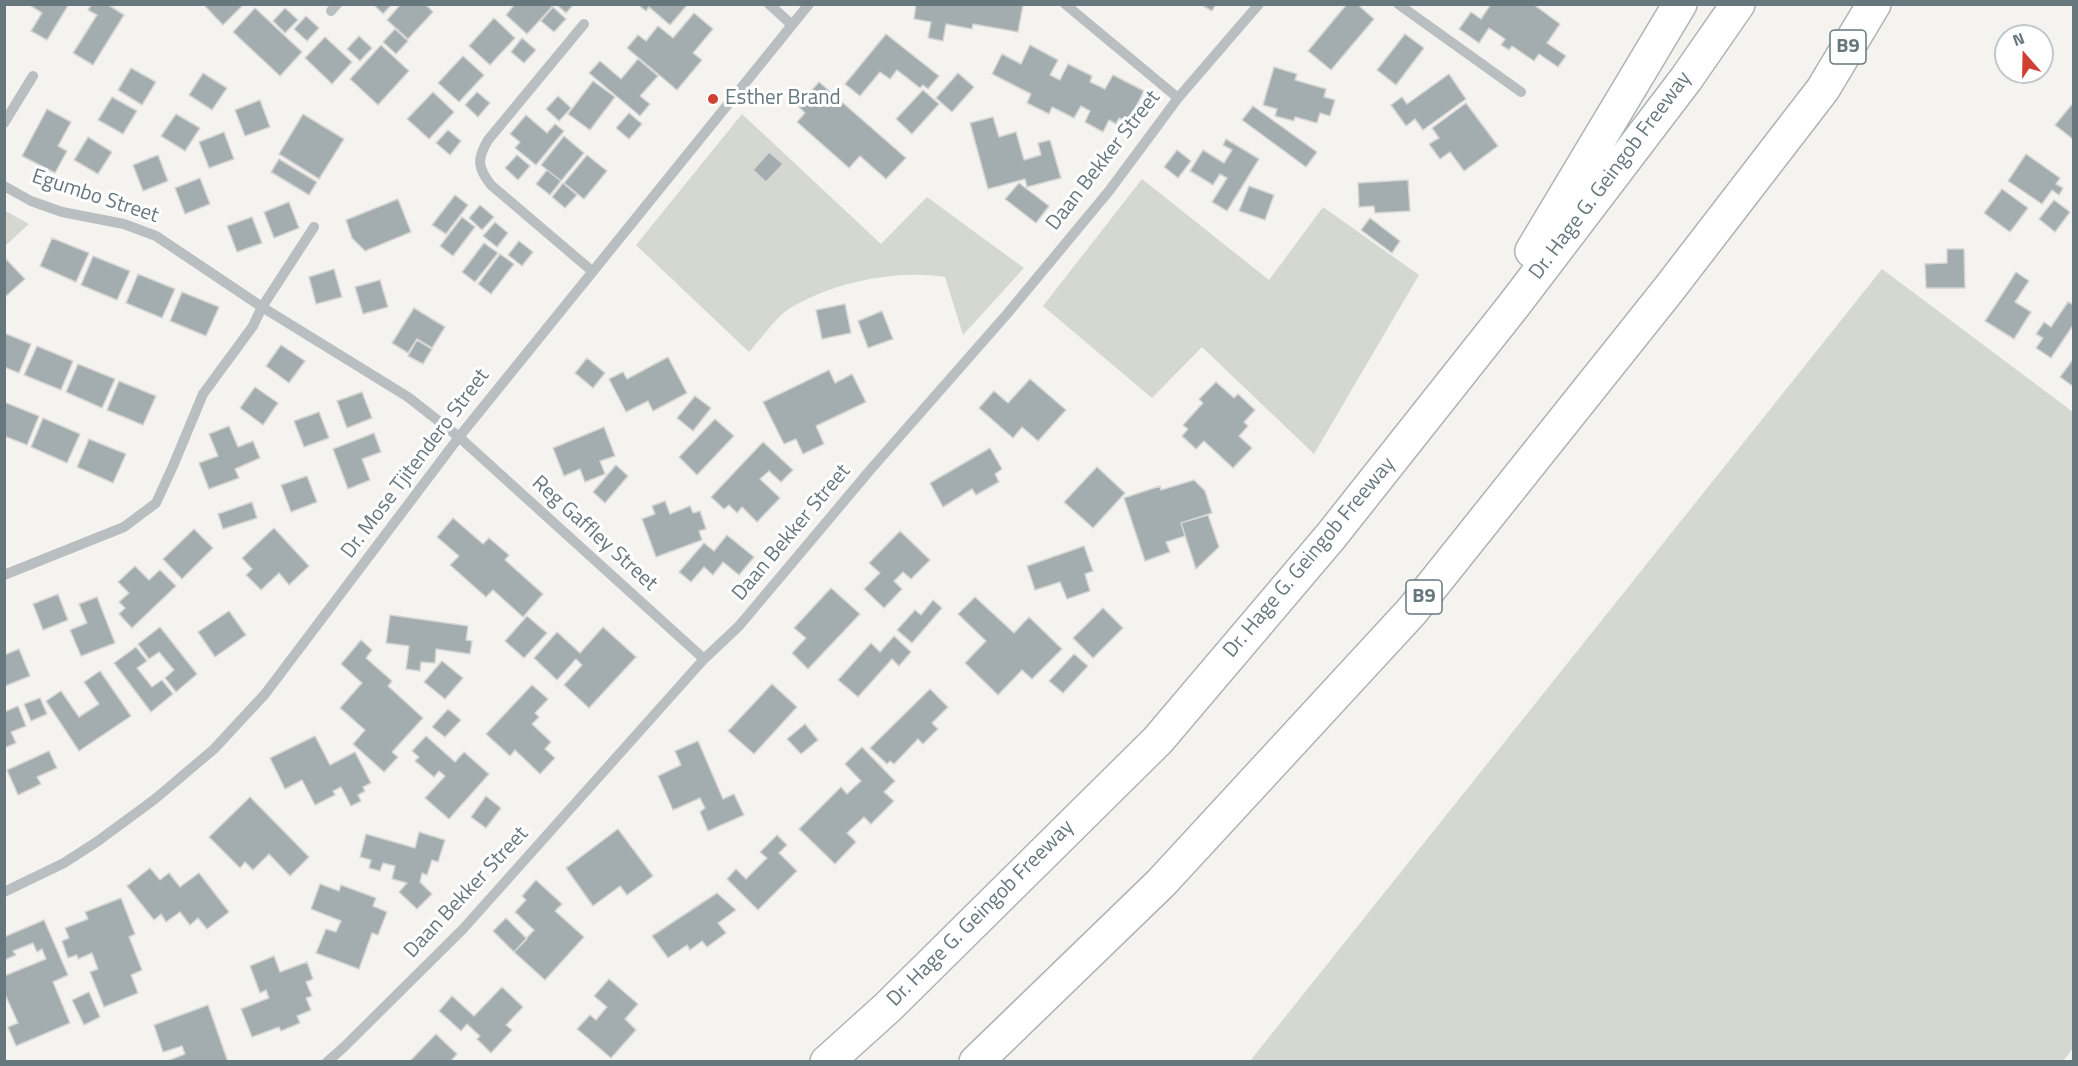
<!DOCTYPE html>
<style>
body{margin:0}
#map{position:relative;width:2078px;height:1066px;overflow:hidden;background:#f4f3f0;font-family:"Titillium Web",sans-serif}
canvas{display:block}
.frame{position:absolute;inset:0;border:6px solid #66777e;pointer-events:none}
.north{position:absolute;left:1994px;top:24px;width:60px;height:60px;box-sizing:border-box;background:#fff;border:2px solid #c2c9cb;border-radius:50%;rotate:340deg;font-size:16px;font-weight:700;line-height:24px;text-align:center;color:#66777e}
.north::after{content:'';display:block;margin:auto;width:21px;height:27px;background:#d03e34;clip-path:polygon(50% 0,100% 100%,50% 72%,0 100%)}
</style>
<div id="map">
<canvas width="2078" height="1066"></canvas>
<div class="frame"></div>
<div class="north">N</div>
</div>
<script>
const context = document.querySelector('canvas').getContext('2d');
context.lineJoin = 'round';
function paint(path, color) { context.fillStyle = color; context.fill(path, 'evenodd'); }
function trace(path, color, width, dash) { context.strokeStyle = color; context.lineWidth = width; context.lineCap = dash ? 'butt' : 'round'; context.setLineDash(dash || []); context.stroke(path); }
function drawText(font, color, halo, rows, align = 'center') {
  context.font = font + ' "Titillium Web",sans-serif'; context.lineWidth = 6; context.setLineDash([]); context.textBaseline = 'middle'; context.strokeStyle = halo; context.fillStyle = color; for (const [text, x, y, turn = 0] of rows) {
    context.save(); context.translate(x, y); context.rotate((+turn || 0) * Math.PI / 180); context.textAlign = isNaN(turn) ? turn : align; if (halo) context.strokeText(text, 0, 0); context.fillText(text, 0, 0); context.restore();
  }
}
paint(new Path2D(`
 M742,114l139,130 46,-47 97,71 -61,67 -18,-58c-49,-8 -117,6 -159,34 -12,9 -26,29 -37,41l-113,-107z
 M1142,179l127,101 54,-73 96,68 -105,179 -112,-107 -50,51 -109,-92z
 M4,210l25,14 -24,22h-1z
 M1882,269l191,143 1,635 -11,14h-813z`), '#d4d8d0');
const building = new Path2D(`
 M28,4h41l-22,36 -16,-9 11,-18z
 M92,4h15l17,11 -31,50 -20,-12 24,-38 -9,-5z
 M203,4h41l-21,21z
 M373,4h19l-9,10z
 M401,4h24l8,8 -25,27 -21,-19z
 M515,4h35l2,3 -25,27 -21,-19z
 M556,4h18l-8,9z
 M637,4h51l-18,21 -21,-18 -3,4z
 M916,4h105l2,1 -5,27 -45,-8 -1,5 -26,-5 -3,17 -15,-3 3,-16 -17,-3z
 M1200,4h16l-4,7z
 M1347,4h10l17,15 -43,51 -23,-19z
 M1491,4h42l27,20 -13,19 19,13 -8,11 -19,-13 -5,7 -22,-15 -3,4 -8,-5 4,-6 -16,-11 -10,15 -20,-14 12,-17 10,7z
 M553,7l13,12 -12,13 -13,-11z
 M255,8l47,44 -22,24 -47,-44z
 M285,8l13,12 -13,13 -12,-12z
 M694,13l19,16 -20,24 9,7 -25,30 -50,-42 11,-13 8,6 12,-15 15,12z
 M306,16l13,12 -12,13 -13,-12z
 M494,18l21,20 -25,27 -21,-19z
 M395,29l13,12 -12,13 -13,-12z
 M886,34l53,42 -11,13 -5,-4 -3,3 -23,-18 -7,9 -10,-7 -20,24 -15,-12z
 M1405,34l19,14 -28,37 -19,-15z
 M359,36l13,12 -12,13 -13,-12z
 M325,37l27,25 -20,22 -27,-26z
 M522,38l14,12 -12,13 -13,-11z
 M381,45l28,26 -31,34 -28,-26z
 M1030,45l28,15 -8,15 10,5 8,-16 24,12 -2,6 15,7 8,-14 31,16 -16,31 -9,-4 -3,6 -7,-4 -6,12 -18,-10 5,-11 -9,-5 -7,12 -22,-11 -3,7 -22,-11 4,-9 -39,-20 10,-20 19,10z
 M463,56l21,19 -25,27 -21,-19z
 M638,59l20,17 -18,20 10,8 -10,12 -51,-43 11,-12 21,18z
 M1274,67l23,7 -2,6 31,9 -2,8 11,3 -5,16 -10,-3 -3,10 -22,-6 -1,4 -19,-5 2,-7 -14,-4z
 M131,68l25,14 -14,23 -24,-15z
 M203,73l24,15 -15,22 -23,-15z
 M958,73l16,14 -22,25 -16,-14z
 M1449,74l17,25 -43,31 -8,-11 -9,7 -15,-21 11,-8 5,7z
 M593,81l22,16 -25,33 -22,-16z
 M819,82l87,76 -20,21 -26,-23 -11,12 -52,-46 8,-9 -7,-7z
 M923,90l16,14 -27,30 -16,-15z
 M433,92l21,20 -25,27 -22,-20z
 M477,92l13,11 -12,14 -13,-12z
 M558,96l13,12 -12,13 -13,-12z
 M112,97l25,14 -14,23 -25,-14z
 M260,100l10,27 -25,9 -10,-26z
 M2074,102v38l-19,-15z
 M1466,103l32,43 -34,25 -14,-19 -10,7 -11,-15 10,-6 -7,-10z
 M1253,106l64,46 -11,15 -64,-47z
 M47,109l24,13 -13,24 9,5 -12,22 -33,-17z
 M629,113l13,11 -13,15 -13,-11z
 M176,114l24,14 -15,23 -24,-15z
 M303,114l41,25 -25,40 -40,-25z
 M526,115l21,18 8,-9 9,7 -28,34 -21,-17 5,-6 -10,-8z
 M993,117l6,20 17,-5 8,28 17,-5 -3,-12 12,-3 11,38 -34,9 -2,-8 -37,10 -18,-66z
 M448,130l13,11 -11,14 -14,-12z
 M224,132l10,27 -25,9 -10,-26z
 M564,136l20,17 -23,28 -20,-16z
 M88,137l24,15 -14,22 -24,-14z
 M1226,139l33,20 -32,52 -15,-9 15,-24 -7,-4 -7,11 -23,-14 13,-21 21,13 8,-13 -9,-5z
 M1177,150l14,11 -13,17 -14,-11z
 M769,152l14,12 -17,18 -13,-12z
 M2026,154l34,24 -4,6 7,4 -4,7 -7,-5 -10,14 -34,-23z
 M158,155l10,26 -25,10 -10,-26z
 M517,155l13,11 -12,14 -13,-12z
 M587,155l20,16 -23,28 -20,-16z
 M279,159l38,23 -8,13 -38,-23z
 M547,170l14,11 -11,14 -14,-11z
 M200,178l10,26 -25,10 -10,-26z
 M1408,180l2,31 -35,2 -1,-7 -15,1 -1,-24z
 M563,183l14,12 -12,13 -13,-11z
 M1019,183l30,23 -13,17 -31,-24z
 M1249,186l25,9 -9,25 -26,-9z
 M2002,189l26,19 -18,24 -26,-19z
 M455,195l13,10 -22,29 -14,-9z
 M398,199l13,33 -46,19 -13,-13 -6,-18z
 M2054,200l16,12 -15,20 -16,-13z
 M289,202l10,26 -25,10 -10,-26z
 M480,205l14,12 -12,13 -13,-12z
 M252,217l10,26 -25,9 -10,-26z
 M462,217l13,10 -22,29 -13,-10z
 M1370,218l30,23 -8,12 -31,-23z
 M495,222l13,11 -11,14 -14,-11z
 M52,238l37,15 -13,29 -36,-16z
 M519,241l14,11 -11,14 -14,-11z
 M484,243l14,10 -23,29 -13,-10z
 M1947,249h17l1,39h-39l-1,-24 22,-1z
 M500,254l14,10 -23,30 -13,-10z
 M93,256l37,15 -13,29 -36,-15z
 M4,257l21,22 -21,19z
 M334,269l8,28 -26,7 -7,-27z
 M2016,272l13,9 -14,21 16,10 -17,27 -29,-18z
 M138,274l37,15 -13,29 -36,-15z
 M380,280l8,27 -25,7 -8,-27z
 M182,292l37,15 -13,29 -36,-15z
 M2068,302l6,3v19l-23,34 -15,-10 7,-10 -7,-4 8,-12 7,5z
 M845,304l6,29 -29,6 -6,-29z
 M414,308l31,19 -13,21 -15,-9 -9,14 -16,-10z
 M882,311l11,28 -25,9 -10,-27z
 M4,333l27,11 -12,29 -15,-6z
 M417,340l15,9 -9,15 -15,-8z
 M281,345l24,16 -16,22 -23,-17z
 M37,346l36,15 -12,29 -37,-15z
 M668,357l19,36 -34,18 -5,-10 -22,11 -17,-33 14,-7 4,7z
 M587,358l18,15 -12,15 -18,-15z
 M2074,358v29l-14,-10z
 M78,364l37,15 -13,29 -36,-16z
 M829,370l6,13 17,-9 14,28 -50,24 8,18 -21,10 -7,-15 -12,5 -21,-42z
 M1030,379l36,31 -28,31 -16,-14 -9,11 -34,-30 15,-17 14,12z
 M119,381l37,15 -13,29 -36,-15z
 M1216,382l18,16 4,-4 17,16 -11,12 4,4 -9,10 13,12 -19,20 -29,-27 -8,8 -14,-13 6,-7 -5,-4 20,-22 -4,-4z
 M255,387l23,16 -15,22 -23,-17z
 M362,392l10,26 -25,10 -10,-27z
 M695,396l16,12 -18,23 -16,-13z
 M4,402l35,14 -12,29 -23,-9z
 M319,412l10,26 -25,9 -10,-26z
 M43,418l37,16 -13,29 -36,-16z
 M715,419l19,17 -37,39 -18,-18z
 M229,426l9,21 15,-6 7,17 -25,11 4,9 -30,11 -10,-26 19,-7 -9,-22z
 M604,427l11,29 -15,5 5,13 -20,8 -5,-13 -16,7 -11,-28z
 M374,433l7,19 -19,7 8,21 -22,9 -15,-40z
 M89,439l37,15 -13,29 -36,-16z
 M763,442l30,28 -12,12 -12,-11 -9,8 20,19 -23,24 -15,-15 -5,6 -8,-8 -5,4 -13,-12z
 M990,448l12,21 -7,5 4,8 -23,13 -4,-6 -29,18 -13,-24z
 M616,465l12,11 -23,27 -12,-11z
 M1097,467l28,26 -32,35 -29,-26z
 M307,476l10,26 -26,10 -10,-27z
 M1194,480l11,11 7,22 -31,10 4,13 -19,6 4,10 -25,9 -21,-63 36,-12 1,4z
 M665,501l5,13 20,-8 3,7 7,-2 6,18 -7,2 3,9 -46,17 -14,-38 13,-5 -3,-8z
 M252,502l5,16 -34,11 -5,-15z
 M1208,515l11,32 -23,22 -15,-46z
 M453,518l30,26 6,-6 20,17 -4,5 38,34 -20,23 -30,-27 -7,7 -36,-32 9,-9 -22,-19z
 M274,528l35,38 -20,19 -10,-12 -18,17 -15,-15 6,-6 -10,-11z
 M194,529l19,19 -31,31 -19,-20z
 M900,531l30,29 -19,19 -8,-7 -9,9 8,8 -18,19 -20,-19 16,-16 -11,-10z
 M727,535l27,22 -15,18 -16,-13 -10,13 -9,-8 -13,15 -12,-10 25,-29 10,8z
 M1084,546l9,25 -8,3 5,17 -23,8 -7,-17 -25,8 -8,-24z
 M135,566l14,14 11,-10 16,16 -44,42 -13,-14 6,-6 -6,-6 10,-9 -11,-11z
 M831,588l29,26 -52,55 -16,-16 14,-15 -12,-10z
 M58,594l10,26 -25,10 -10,-26z
 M97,597l18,46 -34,13 -11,-26 17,-7 -8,-19z
 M975,597l39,36 15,-16 33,32 -30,30 -10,-9 -24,25 -33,-32 21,-22 -28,-27z
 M933,600l9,8 -30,35 -15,-13 18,-20 6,5z
 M1103,608l20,20 -30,30 -20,-20z
 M229,611l17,24 -31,22 -17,-25z
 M390,615l78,11 -2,14 6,1 -2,13 -34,-5 -1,14 -14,-1 -1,9 -14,-2 3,-23 -23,-3z
 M527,616l20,17 -23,25 -19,-17z
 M160,627l37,47 -21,18 -11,-14 9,-8 -15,-18 -10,7 -11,-15z
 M603,627l33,30 -47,51 -25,-23 18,-20 -6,-6 -19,21 -23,-22 23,-26 23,21z
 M894,636l17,16 -12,14 -7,-7 -34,38 -20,-17 33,-37 9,9z
 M361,640l11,10 -6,8 26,23 -4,5 35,32 -31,34 6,5 -14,15 -31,-28 12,-14 -25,-22 22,-25 -21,-19z
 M136,647l11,14 -10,7 15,19 10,-7 11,14 -22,18 -37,-49z
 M19,649l11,27 -25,10 -1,-31z
 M1074,654l14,12 -25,27 -14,-12z
 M442,661l21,17 -18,21 -21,-17z
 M100,671l31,45 -52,35 -33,-50 15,-10 18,26 20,-13 -15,-22z
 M772,684l25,23 -43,47 -26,-23z
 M532,685l16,14 -13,14 4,4 -7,7 19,18 -6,7 10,9 -15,16 -25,-24 -5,6 -24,-22z
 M930,689l18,18 -16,16 6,6 -15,15 -5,-5 -24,25 -4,-3 -3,3 -17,-16z
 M40,698l7,16 -16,7 -7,-17z
 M18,706l8,20 -15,6 5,11 -12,5v-36z
 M448,709l13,11 -16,17 -13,-10z
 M805,724l13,16 -17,14 -14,-15z
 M315,736l15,29 25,-13 16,31 -8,4 2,4 -7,4 3,6 -10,5 -10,-19 -8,4 2,4 -20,10 -13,-25 -17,9 -15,-31z
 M426,736l29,26 9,-10 25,22 -40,45 -24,-21 20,-22 -6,-5 -5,6 -19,-16 4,-4 -7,-6z
 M698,741l25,58 11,-5 10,21 -36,16 -8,-19 5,-4 -5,-10 -27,12 -15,-34 23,-11 -6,-14z
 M862,747l33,34 -11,11 10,9 -23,23 -7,-7 -17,16 9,9 -21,22 -36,-35 42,-42 6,7 14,-13 -16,-17z
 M49,751l8,17 -20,9 4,7 -23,11 -11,-25z
 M486,796l15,12 -15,20 -15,-11z
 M250,797l59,60 -19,19 -21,-22 -16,16 -8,-8 -5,6 -31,-31z
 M618,829l35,47 -26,19 -7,-9 -27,20 -27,-38z
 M419,832l26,8 -7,22 -6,-2 -5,15 -5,-2 -2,9 12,12 -15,15 -18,-17 8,-9 -15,-4 3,-13 -12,-3 -3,8 -11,-3 2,-8 -11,-3 6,-23 49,14z
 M777,835l10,10 -8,8 18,18 -39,39 -31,-31 9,-10 10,10 21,-21 -7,-6z
 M150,868l10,12 9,-7 11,14 19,-14 30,39 -22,17 -9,-11 -8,7 -10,-13 -14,10 -5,-8 -7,6 -27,-34z
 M536,880l26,24 -7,7 29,26 -39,43 -31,-28 20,-22 -19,-18 11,-12 -4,-4z
 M320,884l19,7 2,-6 35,13 -3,8 14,6 -9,23 -6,-2 -13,36 -43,-16 10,-24 10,3 5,-11 -30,-12z
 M717,893l19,17 -18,13 8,10 -19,14 -5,-6 -12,9 -3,-5 -19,13 -16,-22z
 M121,898l14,36 -6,3 13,33 -11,5 7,18 -34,14 -14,-35 8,-3 -6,-16 -14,6 -1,-4 -9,3 -6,-17 7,-3 -4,-10 23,-9 -3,-7z
 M506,918l21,21 -13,13 -21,-21z
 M44,920l24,55 -15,7 17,41 -54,23 -8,-19 10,-4 -14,-31v-16l42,-17 -4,-10 -5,3 -4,-9 -20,8 3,4 -12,5v-23z
 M274,956l6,16 27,-10 6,17 -7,3 6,14 -6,2 5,12 -14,6 3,7 -19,8 -2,-4 -27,10 -11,-28 28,-11 -3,-8 -6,3 -10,-27z
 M609,979l29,25 -13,15 11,11 -25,28 -34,-29 13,-14 6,5 11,-13 -13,-11z
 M502,987l21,20 -17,18 6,5 -21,23 -14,-14 3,-3 -13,-12 -6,7 -22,-20 13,-15 22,20z
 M89,992l11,25 -16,8 -12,-25z
 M208,1005l20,57h-63l20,-8 -3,-8 -19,6 -9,-27z
 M436,1034l21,20 -7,8h-41z`);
paint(building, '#a3acaf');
trace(building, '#d5d5d3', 1.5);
const highway = new Path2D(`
 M1532,251l148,-247
 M827,1062l61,-55 270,-267 173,-204 183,-231 172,-226 52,-75
 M976,1062l185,-179 251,-272 257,-322 154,-200 51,-85`);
trace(highway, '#afb3b5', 36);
trace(new Path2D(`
 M769,4l23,21
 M1065,4l113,94
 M1398,4l123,88
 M331,11l6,-7
 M584,24l-96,116c-11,19 -11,27 3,45l101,86
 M4,123l29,-47
 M4,186l27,15 31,11 62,12 32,12 106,71 146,90 51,40 245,222
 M4,575l120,-48 32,-24 17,-37 30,-72 50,-68 9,-19 52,-80
 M4,892l60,-29 34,-22 57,-42 59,-50 51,-55 194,-257 350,-433
 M327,1062l17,-15 119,-118 241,-270 35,-33 132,-157 136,-155 102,-123 69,-93 81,-94`), '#b9bec0', 10);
trace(highway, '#fff', 33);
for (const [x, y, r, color] of [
 [713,99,6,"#d03e34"]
]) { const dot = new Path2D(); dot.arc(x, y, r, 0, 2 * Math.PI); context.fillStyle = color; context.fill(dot); trace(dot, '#fff', 2); }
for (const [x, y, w] of [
 [1848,47,36],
 [1424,597,36]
]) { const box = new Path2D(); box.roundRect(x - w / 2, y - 17, w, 34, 4.5); context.fillStyle = '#fff'; context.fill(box); trace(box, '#66777e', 1.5); }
drawText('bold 20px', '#66777e', null, [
 ["B9",1848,47],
 ["B9",1424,597]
]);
drawText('21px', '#66777e', '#fff', [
 ["Esther Brand",725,99]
], 'left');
drawText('21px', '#66777e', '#fff', [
 ["Daan Bekker Street",1104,161,-52],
 ["Dr. Hage G. Geingob Freeway",1611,176,-53],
 ["Egumbo Street",95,197,18],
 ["Dr. Mose Tjitendero Street",416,464,-53],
 ["Daan Bekker Street",792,533,-50],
 ["Reg Gaffley Street",594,534,42],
 ["Dr. Hage G. Geingob Freeway",1310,558,-50],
 ["Daan Bekker Street",467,893,-47],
 ["Dr. Hage G. Geingob Freeway",981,914,-45]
]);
</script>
